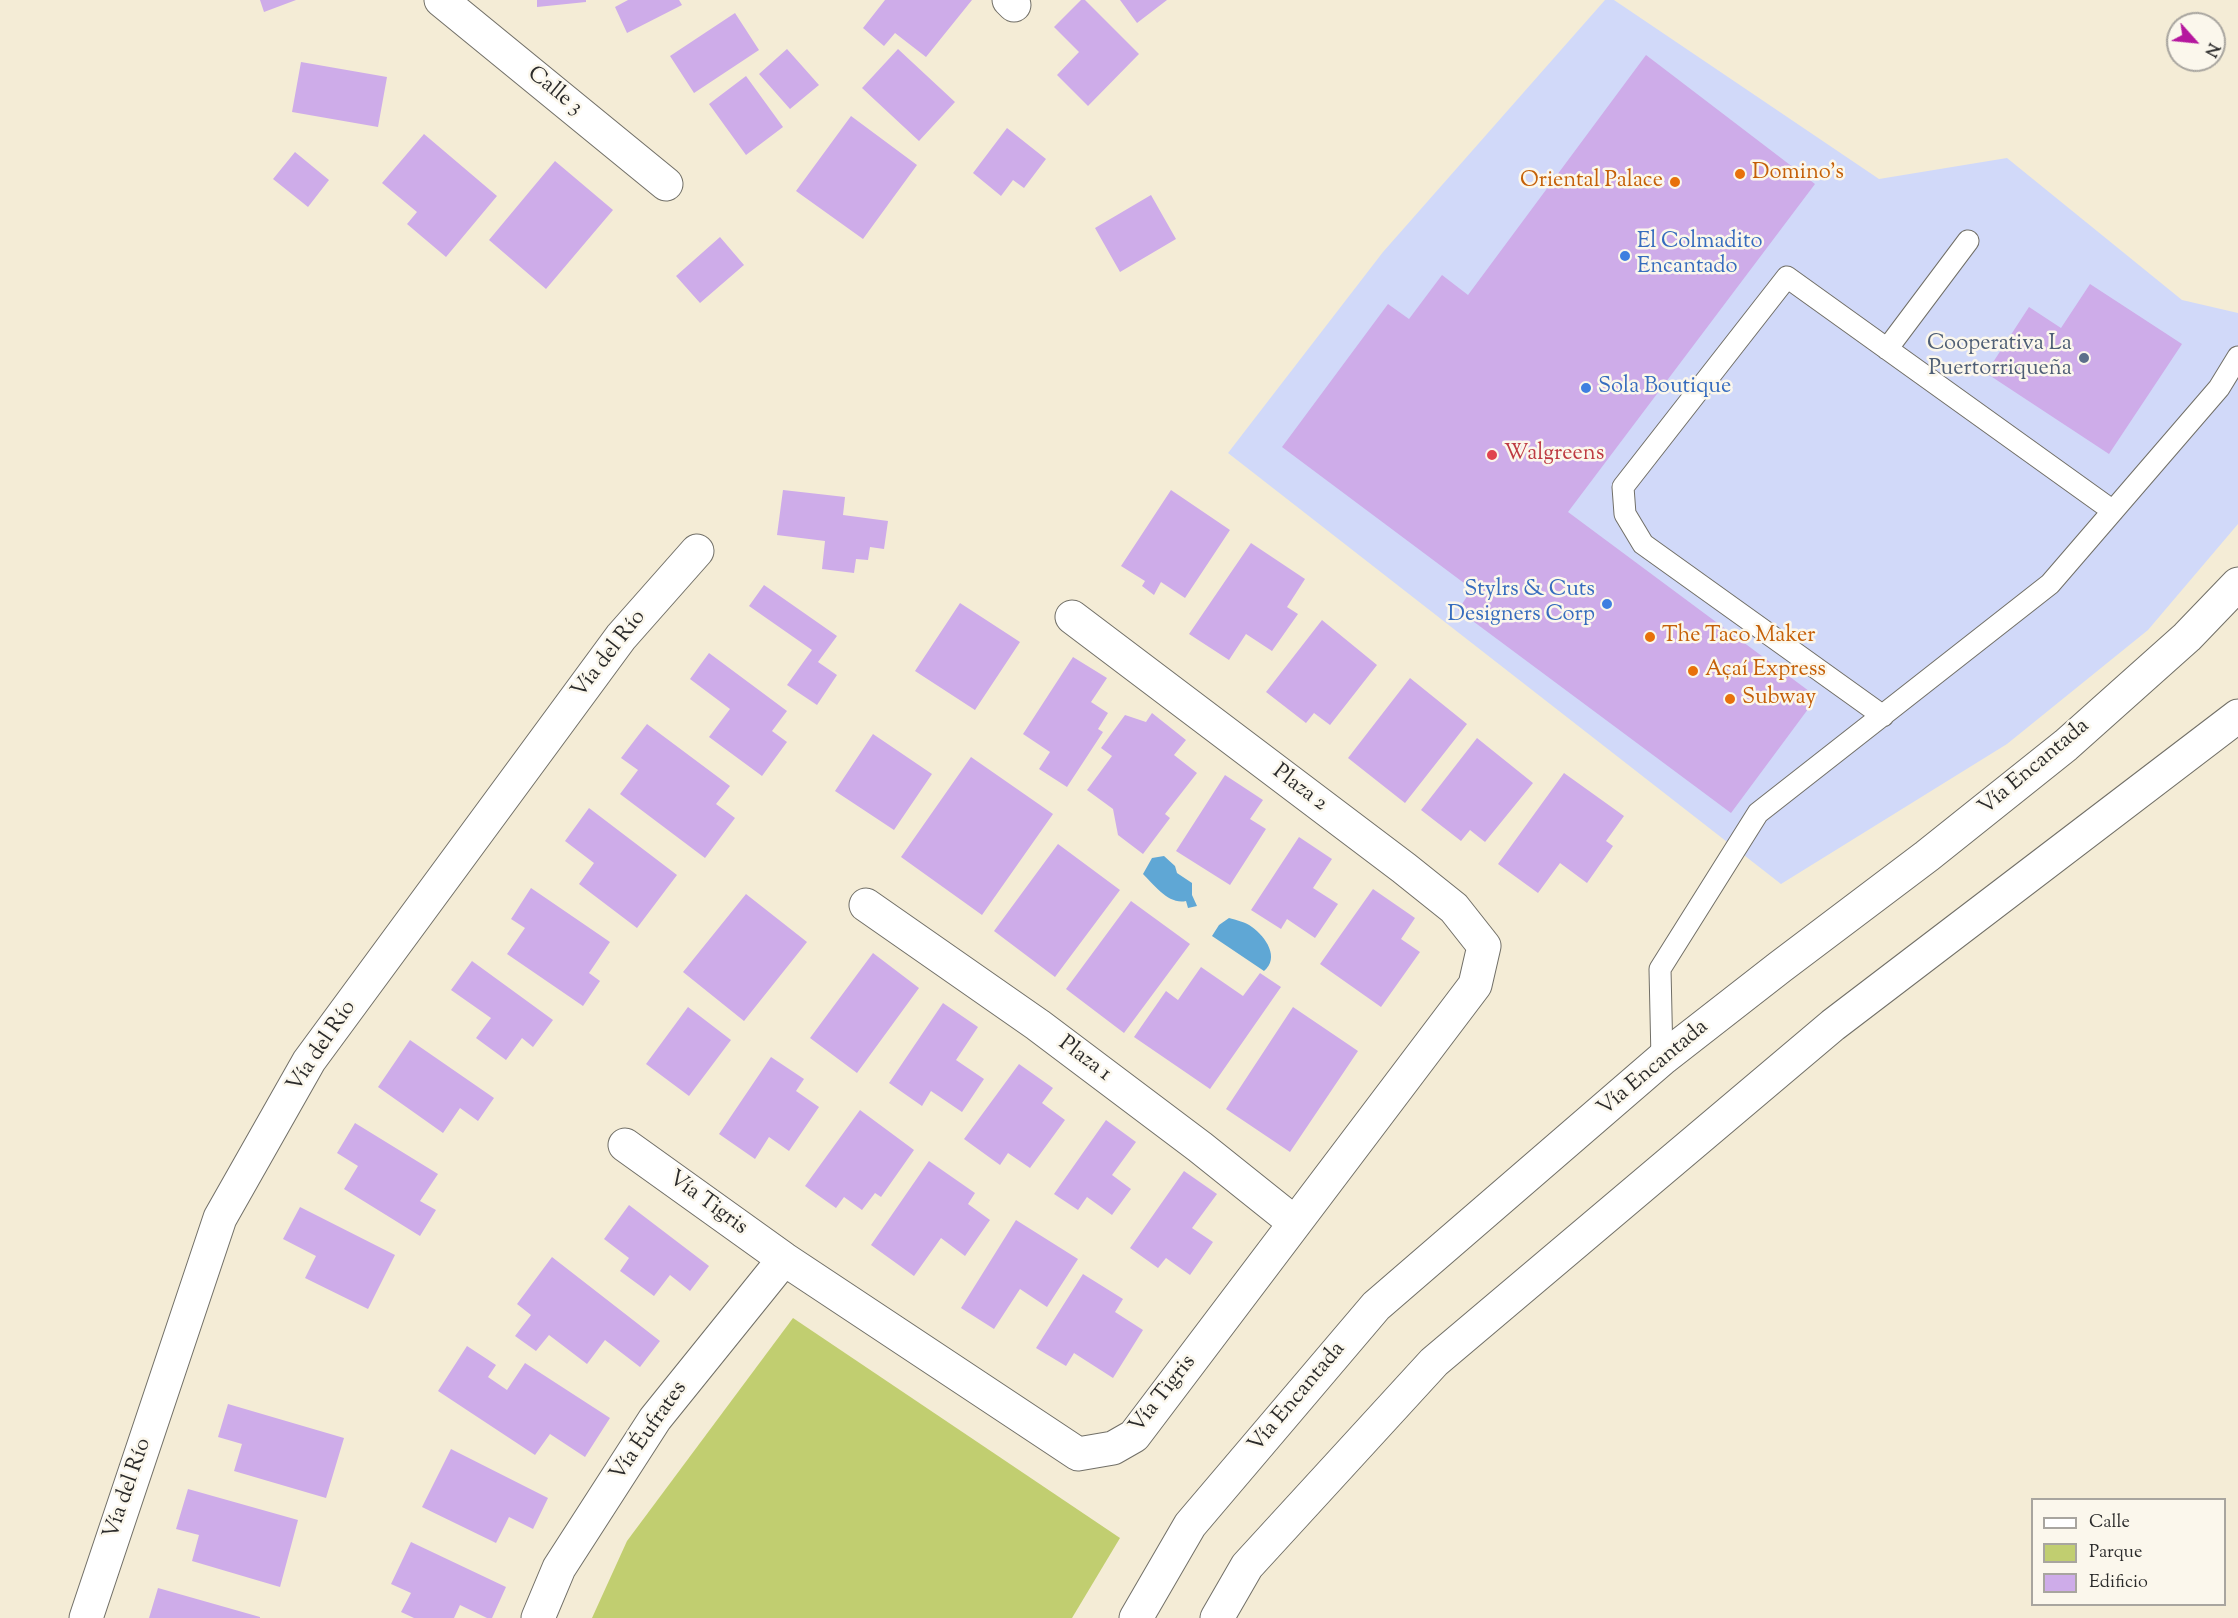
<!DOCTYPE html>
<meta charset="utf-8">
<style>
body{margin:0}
#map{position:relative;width:2238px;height:1618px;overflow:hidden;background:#f4ecd6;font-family:"Sorts Mill Goudy",serif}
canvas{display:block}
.legend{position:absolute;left:2031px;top:1498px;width:195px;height:108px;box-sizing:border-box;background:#fbf7ec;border:2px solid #a8a59f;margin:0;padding:8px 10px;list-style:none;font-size:18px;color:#2b2b2b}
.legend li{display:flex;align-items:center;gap:12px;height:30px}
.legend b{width:30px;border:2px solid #a8a59f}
.north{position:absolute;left:2166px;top:12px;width:60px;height:60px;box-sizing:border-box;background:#fbf7ec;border:2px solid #a8a59f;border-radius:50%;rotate:117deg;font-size:16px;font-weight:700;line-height:24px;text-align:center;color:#2b2b2b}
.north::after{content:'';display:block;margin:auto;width:21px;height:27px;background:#b5179e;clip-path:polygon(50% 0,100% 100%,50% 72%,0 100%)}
</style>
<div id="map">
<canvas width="2238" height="1618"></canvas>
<ul class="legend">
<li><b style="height:8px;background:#fff"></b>Calle</li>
<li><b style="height:16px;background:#c1ce70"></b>Parque</li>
<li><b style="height:16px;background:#ceace9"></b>Edificio</li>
</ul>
<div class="north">N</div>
</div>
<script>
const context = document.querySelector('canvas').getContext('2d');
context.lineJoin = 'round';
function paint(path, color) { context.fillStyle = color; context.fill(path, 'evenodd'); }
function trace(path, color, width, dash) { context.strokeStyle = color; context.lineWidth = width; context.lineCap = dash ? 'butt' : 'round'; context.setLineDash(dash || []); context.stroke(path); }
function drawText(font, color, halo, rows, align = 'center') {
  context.font = font + ' "Sorts Mill Goudy",serif'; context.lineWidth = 5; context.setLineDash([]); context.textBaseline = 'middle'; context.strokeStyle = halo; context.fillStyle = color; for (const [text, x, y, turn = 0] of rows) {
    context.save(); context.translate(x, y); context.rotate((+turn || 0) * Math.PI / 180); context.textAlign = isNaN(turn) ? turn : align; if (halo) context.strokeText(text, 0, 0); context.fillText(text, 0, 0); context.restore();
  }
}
paint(new Path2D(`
 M1605,0h9l265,179 128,-21 175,142 56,13v211l-90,106 -141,114 -226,140 -553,-431 155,-201z`), '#d1d9f9');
paint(new Path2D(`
 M793,1318l327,220 -48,80h-480l35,-77z`), '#c1ce70');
paint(new Path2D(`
 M1164,856l11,10 2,7 15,10v12l5,11 -9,2 -2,-7c-17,4 -32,-16 -43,-27l9,-16z
 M1229,918c7,2 17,4 23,9 14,10 28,31 12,44l-52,-35 7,-11z`), '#5fa7d5');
paint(new Path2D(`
 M260,0h36l-32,12z
 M537,0h49v2l-49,5z
 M628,0h51l3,5 -55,28 -12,-26z
 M885,0h87l-46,57 -31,-24 -11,13 -21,-18z
 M1081,0h4l54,54 -51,52 -31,-31 22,-23 -25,-25z
 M1120,0h47l-30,23z
 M735,13l24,37 -65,43 -24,-37z
 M787,49l32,36 -29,24 -31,-35z
 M898,49l57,53 -36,39 -57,-53z
 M1646,55l169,129 -247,328 249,185 -86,116 -273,-203 14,-21 -190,-142 106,-143 21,15 33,-44 26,20z
 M301,62l86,15 -9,50 -86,-15z
 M746,76l37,51 -37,28 -37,-51z
 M851,116l66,49 -54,74 -67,-48z
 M1007,128l39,31 -22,29 -11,-8 -12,16 -28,-23z
 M424,134l73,62 -51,61 -39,-33 10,-12 -35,-29z
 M295,152l34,28 -21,27 -35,-28z
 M555,161l58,49 -67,79 -57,-49z
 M1151,195l25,44 -56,33 -25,-44z
 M720,237l24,28 -44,38 -24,-27z
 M2090,284l92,60 -73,110 -123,-81 43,-66 32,21z
 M783,490l62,7 -2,18 45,6 -4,28 -14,-2 -2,13 -12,-1 -2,14 -32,-4 3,-28 -48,-6z
 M1171,490l59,40 -45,68 -24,-16 -7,13 -12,-9 3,-5 -24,-15z
 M1251,543l54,36 -18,28 11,7 -26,37 -26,-17 -17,26 -40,-26z
 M764,585l73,51 -19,26 19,13 -20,30 -30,-20 25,-35 -63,-44z
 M960,603l60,39 -45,68 -60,-39z
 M1322,620l55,45 -47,60 -16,-12 -8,10 -40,-31z
 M709,653l78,58 -15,20 15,11 -25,34 -53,-39 21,-28 -40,-30z
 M1073,657l34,21 -16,24 17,11 -10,16 5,3 -36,55 -28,-18 11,-17 -27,-18z
 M1410,678l57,46 -62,79 -57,-45z
 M1152,713l34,27 -12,15 23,18 -32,41 5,4 -27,36 -25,-19 -5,-26 -26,-19 25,-34 -11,-8 24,-33 21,7z
 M647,724l83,62 -14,18 19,14 -30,40 -85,-64 18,-24 -17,-12z
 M873,734l59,40 -38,56 -59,-39z
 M1477,738l56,45 -48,59 -15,-12 -9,11 -40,-31z
 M971,757l82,57 -71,101 -81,-58z
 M1564,773l60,43 -18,25 7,5 -26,37 -27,-20 -22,30 -40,-29z
 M1225,775l38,25 -13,19 16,10 -36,56 -54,-34z
 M589,808l88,67 -40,53 -58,-44 15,-21 -29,-22z
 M1299,837l33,22 -19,29 25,16 -23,34 -28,-19 -6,10 -30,-19z
 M1058,844l62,46 -65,87 -61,-46z
 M531,888l79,54 -21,31 11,8 -17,25 -76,-52 18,-26 -14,-9z
 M1373,889l42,29 -14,21 19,13 -39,55 -61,-43z
 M746,894l61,48 -63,79 -61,-49z
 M1131,901l59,43 -66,89 -58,-44z
 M873,953l46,35 -62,85 -47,-35z
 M472,961l81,59 -20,27 -11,-9 -16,22 -30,-22 15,-20 -40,-28z
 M1201,967l42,29 17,-23 21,14 -71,102 -76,-52 32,-46 12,9z
 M943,1003l35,24 -22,33 28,19 -22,33 -31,-21 -9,15 -33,-23z
 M688,1007l43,33 -42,56 -43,-32z
 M1293,1007l65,44 -68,101 -64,-43z
 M410,1040l84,58 -16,23 -18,-13 -17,25 -65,-46z
 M771,1057l33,22 -8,12 23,16 -30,44 -20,-14 -14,22 -36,-25z
 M1019,1064l34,24 -11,15 23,17 -35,48 -22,-15 -8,12 -36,-26z
 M860,1110l54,40 -33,47 -6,-4 -13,17 -18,-13 -8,11 -31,-22z
 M1106,1120l30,22 -24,33 19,14 -19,26 -25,-18 -9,13 -24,-16z
 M355,1123l83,51 -18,27 16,9 -16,26 -76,-47 14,-23 -21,-13z
 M929,1161l46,32 -7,11 22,16 -25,36 -24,-18 -27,38 -43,-31z
 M1184,1171l33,23 -25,34 21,14 -23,33 -24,-17 -8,10 -28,-20z
 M629,1205l80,61 -19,25 -20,-16 -16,21 -34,-25 9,-13 -25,-19z
 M300,1207l95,48 -27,54 -63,-31 11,-22 -33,-17z
 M1016,1220l62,39 -31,48 -27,-18 -26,40 -33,-21z
 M552,1257l108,84 -20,26 -35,-27 -18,24 -38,-29 -13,16 -21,-15 16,-21 -14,-11z
 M1083,1274l40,25 -8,13 28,18 -30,48 -39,-25 -8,13 -30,-18z
 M467,1346l29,19 -8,12 19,13 18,-27 85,55 -25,39 -35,-23 -15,21 -97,-64z
 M228,1404l116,34 -18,60 -92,-27 8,-27 -24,-7z
 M451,1449l97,49 -15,31 -24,-12 -13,26 -74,-36z
 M188,1489l110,31 -18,67 -88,-26 7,-26 -23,-6z
 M411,1542l95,45 -14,31h-5l-27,-13 -6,13h-40l-13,-6 10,-19 -20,-9z
 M158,1588l102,29v1h-111z`), '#ceace9');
const service = new Path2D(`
 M1887,349l81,-108
 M1883,716l-240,-172 -18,-30 -2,-27 164,-210 326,234
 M1662,1059l-2,-90 98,-156 292,-229 169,-196 19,-31`);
const minor = new Path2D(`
 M441,0l225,184
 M1009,0l5,5
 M866,905l172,120 162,122 95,76
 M625,1145l159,114 294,195 35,-6 21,-12 341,-451 9,-39 -30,-38 -50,-40 -332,-251
 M86,1618l134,-400 89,-157 312,-424 76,-86
 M538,1618l21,-50 96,-149 129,-160
 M1136,1618l54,-93 186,-219 286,-247 118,-92 147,-111 139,-111 121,-108 51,-53
 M1217,1618l30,-52 187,-204 399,-337 405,-309`);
trace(service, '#716f67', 23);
trace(minor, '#716f67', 35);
trace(service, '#fff', 21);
trace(minor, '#fff', 33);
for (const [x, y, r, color] of [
 [1740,174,6,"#e8710a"],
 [1675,182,6,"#e8710a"],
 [1625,256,6,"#3f7fe0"],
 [2084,358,6,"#5c6f8a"],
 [1586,388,6,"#3f7fe0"],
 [1492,455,6,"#e0444e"],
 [1607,604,6,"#3f7fe0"],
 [1650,637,6,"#e8710a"],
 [1693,671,6,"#e8710a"],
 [1730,699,6,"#e8710a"]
]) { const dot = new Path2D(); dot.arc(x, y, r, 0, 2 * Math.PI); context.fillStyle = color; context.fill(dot); trace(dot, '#fbf7ec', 2); }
drawText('22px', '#2b2b2b', '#fbf7ec', [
 ["Calle 3",554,92,39],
 ["Vía del Río",610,655,-52],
 ["Vía Encantada",2035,768,-40],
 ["Plaza 2",1299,789,37],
 ["Vía del Río",323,1047,-56],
 ["Plaza 1",1084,1060,37],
 ["Vía Encantada",1654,1069,-40],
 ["Vía Tigris",707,1204,36],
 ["Vía Tigris",1164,1395,-52],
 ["Vía Encantada",1298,1398,-50],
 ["Vía Éufrates",650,1432,-55],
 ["Vía del Río",129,1489,-71]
]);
drawText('22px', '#c56008', '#fbf7ec', [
 ["Domino's",1752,174],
 ["Oriental Palace",1663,182,"right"],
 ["The Taco Maker",1662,637],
 ["Açaí Express",1705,671],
 ["Subway",1742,699]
], 'left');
drawText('22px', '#366cbe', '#fbf7ec', [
 ["El Colmadito",1637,243],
 ["Encantado",1637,268],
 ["Sola Boutique",1598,388],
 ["Stylrs & Cuts",1595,591,"right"],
 ["Designers Corp",1595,616,"right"]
], 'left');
drawText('22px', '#4e5e75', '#fbf7ec', [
 ["Cooperativa La",2072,345],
 ["Puertorriqueña",2072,370]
], 'right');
drawText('22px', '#be3a42', '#fbf7ec', [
 ["Walgreens",1504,455]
], 'left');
</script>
